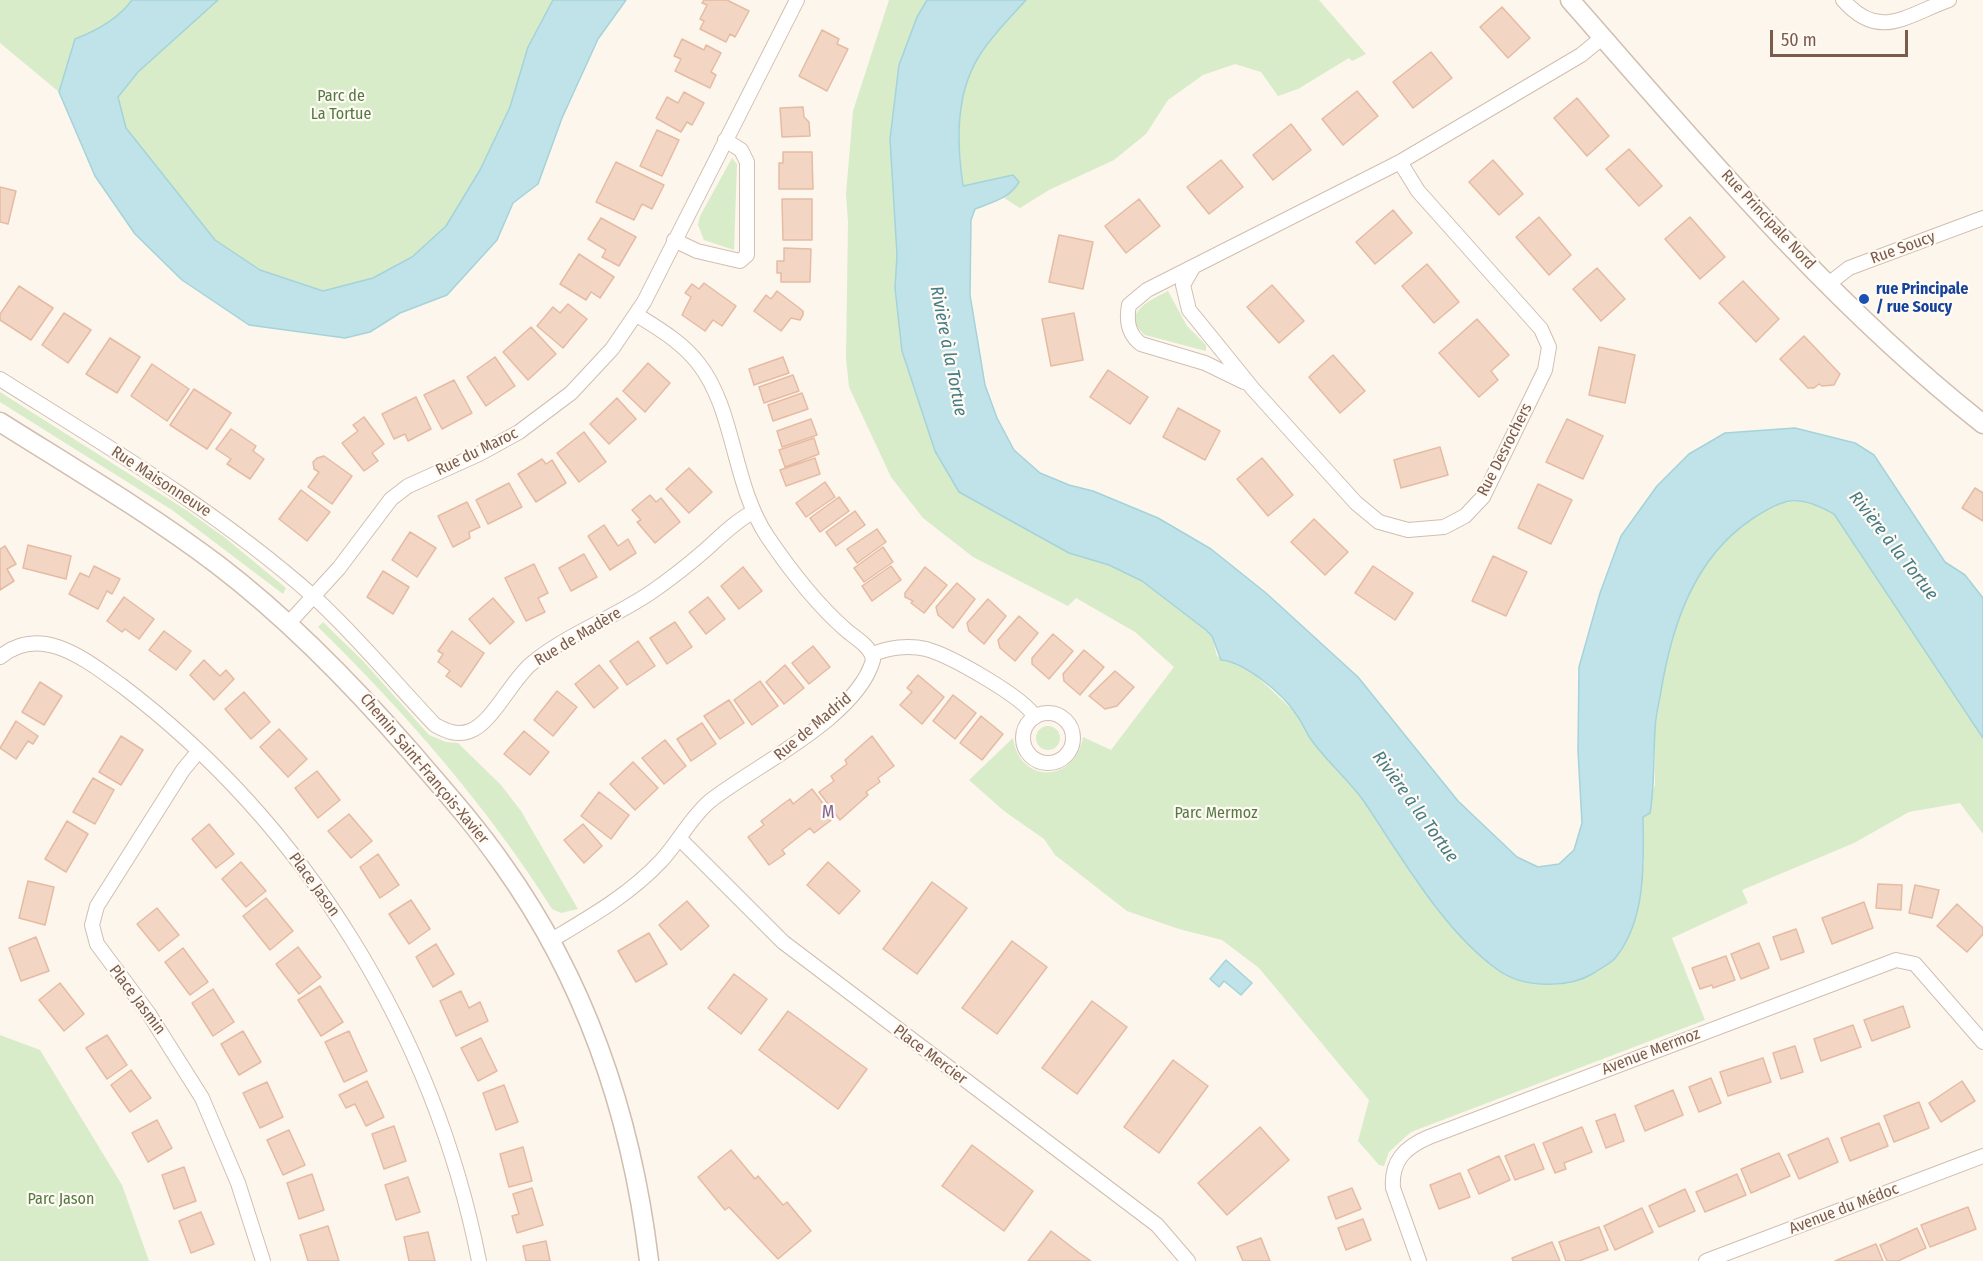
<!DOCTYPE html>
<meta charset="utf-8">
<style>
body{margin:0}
#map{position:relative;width:1983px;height:1261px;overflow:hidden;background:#fdf6ec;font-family:"Fira Sans Condensed",sans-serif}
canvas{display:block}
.scale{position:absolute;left:1770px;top:30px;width:138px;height:27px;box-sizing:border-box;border:3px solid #7a5c4d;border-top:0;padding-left:8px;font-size:18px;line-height:21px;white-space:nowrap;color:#7a5c4d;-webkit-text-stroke:4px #fffaf3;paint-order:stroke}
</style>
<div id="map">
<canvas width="1983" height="1261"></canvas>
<div class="scale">50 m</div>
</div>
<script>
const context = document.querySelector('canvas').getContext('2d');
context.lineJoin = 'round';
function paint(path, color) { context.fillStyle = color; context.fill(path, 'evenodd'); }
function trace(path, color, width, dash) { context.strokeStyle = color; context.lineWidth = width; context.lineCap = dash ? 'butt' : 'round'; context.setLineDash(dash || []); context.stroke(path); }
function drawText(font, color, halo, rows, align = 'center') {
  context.font = font + ' "Fira Sans Condensed",sans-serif'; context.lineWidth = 4.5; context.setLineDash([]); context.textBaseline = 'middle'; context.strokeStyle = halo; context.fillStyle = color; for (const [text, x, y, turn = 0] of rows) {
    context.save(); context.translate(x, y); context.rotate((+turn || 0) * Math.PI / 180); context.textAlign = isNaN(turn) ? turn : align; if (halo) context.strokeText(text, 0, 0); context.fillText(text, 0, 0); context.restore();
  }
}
paint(new Path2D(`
 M0,0h132c-14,19 -36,31 -57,39l-16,53 -59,-49z
 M218,0h335l-25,47 -18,60 -30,63 -34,56 -34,31 -39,21 -50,14 -63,-22 -45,-30 -89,-112 -8,-30 20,-26z
 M889,0h38l-10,17 -18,48 -9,74 7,116 -2,33 7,63 207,214 33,16 64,49 6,6 5,20 35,16 43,40 16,27 36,39 96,136 27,31 162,-16 12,-66 -1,-46 12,-32v-55l10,-63 14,-54 24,-45 31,-37 41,-27 33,-4 26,14 149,224v96l-23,-31 -51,9 -55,31 -112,47 6,13 -76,35 33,82 -294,112 -22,20 -5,14 -5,-1 -21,-24 11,-41 -110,-132 -37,-28 -43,-11 -52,-18 -72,-56 -11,-16 -40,-28 -35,-31 44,-42c7,47 62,45 70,-1l28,13 63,-83 -39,-35 -59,-34 -8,8 -95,-49 -50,-39 -32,-41 -42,-90 -3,-29 2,-136 -2,-28 7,-83z
 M1026,0h293l47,54 -14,7 -3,-3 -51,31 -20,7 -17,-24 -26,-8 -32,11 -35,25 -22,34 -32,26 -65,30 -29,18 -16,-10 10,-8 -1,-15 -50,11c-4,-43 -9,-90 15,-128 12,-21 32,-40 48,-58z
 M732,158l5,6 -3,86 -30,-10 -6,-15 2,-9z
 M1168,291l19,35 19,19v6l-61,-16c-26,-22 6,-35 23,-44z
 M0,392l186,118 38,27 62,51 -3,6 -111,-84 -172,-108z
 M323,622l40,39 66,74 17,7 12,1 43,42 20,26 57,98 -17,4 -9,-4c-65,-103 -147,-197 -234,-282z
 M1036 738a12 12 0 1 1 24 0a12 12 0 1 1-24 0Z
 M0,1035l40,15 82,135 27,76h-149z`), '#d8ecc9');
const water = new Path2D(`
 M132,0h86l-80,72 -20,25 8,31 89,112 45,30 63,21 50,-13 39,-21 34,-31 34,-56 30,-63 18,-60 25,-47h73l-28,39 -36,79 -24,66 -25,19 -16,37 -50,55 -47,18 -30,19 -25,6 -96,-13 -67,-45 -47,-46 -40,-58 -36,-84 16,-53c21,-8 43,-20 57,-39z
 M927,0h99c-16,18 -36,37 -48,58 -23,38 -21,86 -15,128l50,-11 6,7c-10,17 -27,20 -44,27l-4,11 -1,75 15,90 12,33 17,32 26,23 29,12 24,6 65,27 53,31 55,44 92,84 100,124 59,56 21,10 21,-3 15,-14 8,-27 -4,-72 1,-84 21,-74 21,-57 36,-50 32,-32 36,-21 70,-5 60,15 19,12 71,107 20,13 18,23v140l-149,-224c-35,-20 -48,-17 -82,5 -58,39 -80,106 -91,172 -2,13 -6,27 -6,40 -2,28 0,54 -5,82l-7,4c1,45 3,103 -27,140 -5,7 -16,11 -22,16 -26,16 -71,15 -96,-3 -55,-39 -97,-114 -135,-170 -16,-22 -38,-40 -53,-62 -5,-8 -8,-16 -14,-24 -13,-20 -51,-52 -75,-54l-9,-24 -6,-6 -64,-49 -33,-16 -40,-12 -110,-61 -24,-41 -33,-100 -7,-63 2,-33 -7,-116 9,-74 18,-48z
 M1226,960l26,23 -11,12 -17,-14 -5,6 -9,-8z`);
paint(water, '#bfe3e8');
trace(water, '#a5d3da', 1.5);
const building = new Path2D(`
 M704,0h23l22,11 -14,26 -5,-3 -4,8 -26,-13 4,-8 -4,-2 7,-14 -5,-2z
 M1502,7l28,31 -22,20 -28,-31z
 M822,30l17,9 -2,5 11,5 -21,42 -28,-15z
 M682,39l22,11 2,-5 15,8 -10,19 5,3 -6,13 -35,-17 6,-12 -7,-3z
 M1431,52l21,26 -39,30 -20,-26z
 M1357,91l21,25 -35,29 -21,-26z
 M684,92l20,11 -12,22 -5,-3 -6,10 -25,-14 11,-21 11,6z
 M1577,98l32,38 -22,20 -33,-38z
 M803,107l1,10 5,5 1,14 -28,1 -2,-29z
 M1291,124l20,26 -38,30 -20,-25z
 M657,130l22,10 -17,36 -22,-10z
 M1629,149l33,37 -23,20 -33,-37z
 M783,152h29l1,37h-34v-26h4z
 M1221,160l22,27 -34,27 -22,-27z
 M1493,160l30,34 -24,21 -30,-33z
 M616,162l48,23 -12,24 -10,-5 -8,16 -38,-18z
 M0,187l16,4 -8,33 -8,-2z
 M782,199h30v41h-29z
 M1139,199l21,27 -34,27 -21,-27z
 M1393,210l19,23 -37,31 -19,-22z
 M1539,217l32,38 -22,20 -33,-38z
 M1690,217l35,40 -25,22 -35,-40z
 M601,218l35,19 -17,29 -17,-9 4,-7 -18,-11z
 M1059,235l34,7 -10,47 -34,-7z
 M784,248l27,1 -1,33h-29v-9h-4v-12h7z
 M579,254l35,23 -14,21 -9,-6 -5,8 -26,-16z
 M1427,264l32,38 -25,21 -32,-37z
 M1597,268l28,31 -24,22 -28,-32z
 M1743,281l36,38 -23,23 -37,-39z
 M704,283l32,23 -14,20 -9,-6 -8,11 -23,-16 9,-18 -6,-4 7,-9 7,5z
 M1272,285l32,36 -25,22 -32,-36z
 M19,286l34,22 -22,32 -31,-20v-6z
 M777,291l26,20v4l-3,5 -9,-2 -10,13 -27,-20 12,-16 5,4z
 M568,304l19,15 -24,29 -26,-22 16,-19 7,6z
 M64,313l27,17 -23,33 -26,-18z
 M1074,313l9,47 -32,6 -9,-47z
 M1477,319l32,36 -18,16 7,9 -19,17 -40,-44z
 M531,327l25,27 -28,26 -25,-28z
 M1804,336l36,38 -6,11 -12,1 -3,-2 -5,4h-6l-28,-29z
 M110,338l30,19 -23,36 -31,-19z
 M1599,347l36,8 -10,48 -36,-8z
 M1333,355l32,36 -25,22 -31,-36z
 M495,357l20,29 -29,20 -19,-29z
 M783,357l6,16 -35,12 -5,-16z
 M648,363l22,20 -25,29 -22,-21z
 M152,364l37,25 -22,32 -36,-25z
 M1108,370l40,27 -18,27 -40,-27z
 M793,375l6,16 -35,12 -5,-16z
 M454,380l18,33 -30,16 -18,-34z
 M194,389l37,24 -24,36 -37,-24z
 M802,393l6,16 -35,12 -5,-16z
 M416,397l15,32 -23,12 -3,-7 -11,5 -12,-25z
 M617,398l19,21 -27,25 -19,-20z
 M1178,408l42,23 -15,29 -42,-23z
 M364,417l20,27 -12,9 6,8 -14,10 -22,-28 16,-12 -5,-6z
 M811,419l6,16 -35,12 -5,-16z
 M1567,419l36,17 -20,43 -37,-17z
 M231,429l25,17 -3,5 11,8 -14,20 -23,-15 4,-5 -15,-10z
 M584,432l22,30 -27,20 -22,-29z
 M814,438l5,16 -34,13 -6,-17z
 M1440,447l8,28 -47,13 -7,-28z
 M324,456l28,20 -20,28 -24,-17 11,-15 -5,-3 -1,-7 4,-4z
 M815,458l5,16 -34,12 -6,-16z
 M1262,458l31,37 -25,21 -31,-37z
 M542,459l4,5 6,-4 14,23 -30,19 -18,-28z
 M689,468l23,24 -23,21 -23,-24z
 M825,482l10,15 -29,20 -10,-14z
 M509,483l13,24 -34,17 -12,-24z
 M1538,484l34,16 -21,44 -33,-16z
 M1975,488l8,5v28l-21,-13z
 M301,490l29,22 -23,29 -28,-22z
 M650,495l6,7 5,-4 19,24 -25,21 -18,-21 4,-2 -9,-10z
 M839,497l10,14 -29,21 -10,-14z
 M467,502l13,25 -11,5 1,6 -17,9 -15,-31z
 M855,511l10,14 -29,21 -10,-14z
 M1314,519l34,33 -23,23 -34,-33z
 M604,525l14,21 10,-7 8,14 -26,17 -22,-34z
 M877,529l9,13 -29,21 -10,-14z
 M410,532l26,16 -19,29 -25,-17z
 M28,545l43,11 -5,23 -43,-11z
 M5,546l11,18 -9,5 7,12 -14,9v-41z
 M883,547l10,15 -29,20 -10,-14z
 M584,554l13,23 -26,14 -12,-23z
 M1493,556l34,16 -21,44 -34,-15z
 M534,564l14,29 -10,5 7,14 -19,9 -21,-43z
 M94,566l26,13 -8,15 -5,-3 -9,18 -29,-15 11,-21 9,4z
 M891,566l10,14 -29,21 -10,-15z
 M1373,566l40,27 -18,27 -40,-27z
 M743,567l19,24 -23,18 -18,-23z
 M925,567l22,18 -23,28 -13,-10 2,-2 -8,-4v-4z
 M383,571l26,16 -16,27 -26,-17z
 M957,583l18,16 -22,29 -15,-13 -2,-8z
 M124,597l30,22 -15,20 -14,-10 -3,3 -15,-11z
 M708,597l17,22 -19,15 -17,-22z
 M493,598l21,24 -24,22 -21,-25z
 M988,599l18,17 -22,28 -15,-13 -2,-8z
 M1019,616l19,17 -23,28 -15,-13 -2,-8z
 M675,622l17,25 -25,17 -17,-26z
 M164,631l27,20 -15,19 -27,-20z
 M452,631l32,22 -23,34 -15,-11 4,-5 -12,-9 5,-8 -5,-3z
 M1053,634l20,17 -24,28 -17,-15v-6z
 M638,641l17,25 -28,19 -17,-24z
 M813,646l17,21 -21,17 -17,-21z
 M1084,650l20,17 -24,28 -16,-14 -1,-7z
 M204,660l16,16 6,-6 8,9 -20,21 -24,-25z
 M599,665l19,23 -24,20 -19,-24z
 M785,665l19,23 -20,16 -18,-22z
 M1115,671l19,16 -17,19 -12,3 -16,-13z
 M918,675l26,22 -22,27 -22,-19 12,-13 -5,-4z
 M760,681l18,25 -26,19 -18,-25z
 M40,682l22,14 -18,29 -22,-13z
 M557,691l20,16 -24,29 -19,-16z
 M244,692l26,30 -19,17 -26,-30z
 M953,695l23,18 -21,26 -22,-18z
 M729,700l15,23 -24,16 -16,-23z
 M981,716l22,18 -21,26 -22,-17z
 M16,721l22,15 -5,8 -5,-3 -12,18 -16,-11z
 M702,723l14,21 -25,17 -14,-22z
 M279,729l28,30 -19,18 -28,-30z
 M524,731l25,21 -19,23 -26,-21z
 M121,736l22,14 -22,35 -22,-13z
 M872,736l22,30 -16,12 2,4 -14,10 2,3 -28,25 -21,-28 15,-11 -3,-5 16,-12 -2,-4z
 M665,740l21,26 -22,18 -22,-26z
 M633,762l25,26 -23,22 -25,-26z
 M317,771l23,29 -22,18 -23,-30z
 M93,778l21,12 -19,34 -22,-12z
 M812,789l22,29 -20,15 -4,-5 -28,22 3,4 -16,11 -21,-28 16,-12 -3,-4 22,-17 7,-5 3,5z
 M599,792l30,23 -18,24 -30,-23z
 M349,814l23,27 -21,17 -23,-27z
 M67,821l21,13 -22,38 -21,-13z
 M209,824l25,30 -18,14 -24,-29z
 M583,824l19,22 -18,17 -20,-23z
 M378,854l21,31 -19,13 -20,-31z
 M241,862l25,29 -20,16 -24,-28z
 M828,862l32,29 -21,23 -32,-29z
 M28,881l26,6 -9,38 -26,-7z
 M932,882l35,26 -50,66 -34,-25z
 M1878,884l24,1 -1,25 -25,-2z
 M1915,885l24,5 -7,28 -23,-5z
 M266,898l27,33 -23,19 -27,-34z
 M411,900l19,29 -21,15 -20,-30z
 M687,901l22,25 -28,24 -22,-25z
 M1864,902l9,26 -41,16 -10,-26z
 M1957,904l26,24v6l-16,18 -30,-26z
 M157,908l22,27 -20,16 -22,-27z
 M1796,929l8,23 -23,8 -8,-23z
 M649,933l18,31 -31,18 -18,-31z
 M36,937l13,34 -28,10 -12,-33z
 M1012,941l35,26 -50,67 -35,-26z
 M1759,943l10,25 -28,11 -10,-25z
 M436,944l18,30 -21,13 -17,-30z
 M298,947l23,30 -22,17 -23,-30z
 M183,948l25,34 -18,13 -25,-33z
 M1726,956l9,24 -22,8 -1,-3 -12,4 -8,-21z
 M734,974l33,25 -26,35 -33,-26z
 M60,983l24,31 -20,17 -25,-31z
 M320,986l23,36 -22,14 -23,-36z
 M213,989l21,33 -21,14 -21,-33z
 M461,991l8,17 11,-6 8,19 -32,15 -16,-35z
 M1092,1001l35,26 -50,67 -35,-26z
 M1903,1006l7,21 -38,14 -8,-21z
 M788,1011l79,58 -29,40 -79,-59z
 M1853,1025l8,22 -40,14 -7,-22z
 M243,1031l18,31 -22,13 -18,-31z
 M349,1031l18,40 -23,11 -19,-40z
 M107,1035l20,30 -20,14 -21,-31z
 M481,1038l16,33 -19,10 -17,-33z
 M1795,1046l8,26 -22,7 -8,-26z
 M1763,1058l8,24 -43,14 -8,-24z
 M1173,1060l35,26 -49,67 -35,-26z
 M131,1070l20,28 -21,14 -19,-27z
 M1711,1078l10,25 -22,9 -10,-25z
 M367,1081l17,36 -18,9 -11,-22 -9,4 -7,-13z
 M1962,1081l13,20 -34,21 -12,-19z
 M267,1082l16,35 -23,11 -17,-35z
 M504,1085l14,37 -22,8 -13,-37z
 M1673,1090l10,25 -38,16 -10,-25z
 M1919,1102l10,26 -35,14 -10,-26z
 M1615,1114l9,27 -18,7 -10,-27z
 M157,1120l15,28 -24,14 -16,-29z
 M1879,1123l9,23 -38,15 -9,-23z
 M394,1126l12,35 -22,8 -12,-35z
 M1260,1127l29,33 -62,55 -29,-32z
 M1582,1127l10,25 -28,11 2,6 -11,4 -12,-30z
 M289,1130l16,35 -22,10 -16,-35z
 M1828,1138l10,24 -39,17 -11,-24z
 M1534,1144l10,25 -29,11 -10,-24z
 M972,1145l61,46 -29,40 -62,-45z
 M523,1147l9,34 -23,6 -9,-33z
 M731,1150l24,29 3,-3 25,29 4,-3 24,29 -33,28 -49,-52 -4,3 -27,-33z
 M1779,1153l11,23 -39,17 -10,-24z
 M1499,1156l11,24 -31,14 -11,-24z
 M184,1167l12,34 -22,8 -12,-34z
 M1460,1173l10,24 -31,12 -9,-24z
 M312,1174l12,36 -25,9 -12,-36z
 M1737,1174l9,21 -41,17 -9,-20z
 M408,1177l12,35 -24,8 -11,-35z
 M532,1188l11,37 -26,8 -5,-17 7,-2 -6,-20z
 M1352,1188l9,21 -25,10 -8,-22z
 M1685,1189l10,22 -36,16 -10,-21z
 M1968,1207l8,22 -46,18 -9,-22z
 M1642,1208l11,24 -38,18 -11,-24z
 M201,1212l13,32 -23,9 -12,-32z
 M1363,1219l8,21 -25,10 -8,-22z
 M328,1226l11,35h-31l-8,-26z
 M1599,1227l9,23 -29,11h-13l-7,-19z
 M1917,1228l9,20 -28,13h-11l-7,-16z
 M1051,1231l27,21 13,9h-63z
 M428,1232l7,29h-26l-5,-24z
 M1261,1238l9,23h-27l-6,-14z
 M546,1241l4,20h-24l-3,-15z
 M1552,1242l8,19h-47l-1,-3z
 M1876,1244l7,17h-48l19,-8z`);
paint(building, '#f3d5c3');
trace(building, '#e6bba3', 1.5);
const minor = new Path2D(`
 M1843,0c36,41 62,16 106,0
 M674,240l23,11 43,10 7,-6v-93l-6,-12 -16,-10
 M1194,266l-11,19 6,25 9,11 55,68 103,114 23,19 29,8 36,-3 21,-11 18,-19 62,-127 4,-23 -8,-18 -123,-138 -18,-29
 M1827,285l22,-17 134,-50
 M0,379c108,68 217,132 313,217 44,40 81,86 122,129 11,6 22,11 35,6 22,-8 41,-50 61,-67 36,-30 83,-46 122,-73 17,-12 34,-25 50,-39 16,-14 31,-30 50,-40
 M1244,382l-39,-19 -64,-19c-13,-10 -15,-23 -12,-39l18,-15 253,-128 181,-107 22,-18
 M288,624l51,-56 52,-69 17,-13 71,-32 40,-22 52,-39 41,-44 32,-47 153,-302
 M872,655c15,-8 38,-10 54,-6 23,6 98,48 109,68
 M0,657c41,-34 86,3 121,28 185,140 313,349 358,576
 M1023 738a25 25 0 1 1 50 0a25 25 0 1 1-50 0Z
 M198,752l-15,18 -86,136 -5,19 5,19 52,70 53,84 36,85 25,78
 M679,838l104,104 374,283 31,36
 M550,941c40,-24 79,-46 111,-80 17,-18 29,-43 49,-60 44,-35 147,-83 163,-141 -1,-13 -18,-22 -27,-30 -31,-27 -56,-60 -79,-94 -35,-53 -32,-127 -69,-173 -16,-21 -39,-34 -61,-48
 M1419,1261l-26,-73c-2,-27 12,-41 36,-51l467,-177 19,4 68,78
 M1706,1261l277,-105`);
const tertiary = new Path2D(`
 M1570,0c130,148 258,302 413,424
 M0,422c73,46 149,91 218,143 72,55 135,120 194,188 32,37 64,73 91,112 84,118 129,254 146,396`);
trace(minor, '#d1beb0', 16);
trace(tertiary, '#d1beb0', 21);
trace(minor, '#fff', 14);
trace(tertiary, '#fff', 18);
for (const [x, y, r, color] of [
 [1864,299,6,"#1a4fb4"]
]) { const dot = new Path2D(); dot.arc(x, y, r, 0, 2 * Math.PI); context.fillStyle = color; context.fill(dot); trace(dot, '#fffaf3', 2); }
drawText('16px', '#537a41', '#fffaf3', [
 ["Parc de",341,97],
 ["La Tortue",341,115],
 ["Parc Mermoz",1216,814],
 ["Parc Jason",61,1200]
]);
drawText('16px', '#7a5c4d', '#fffaf3', [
 ["Rue Principale Nord",1768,220,47],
 ["Rue Soucy",1903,248,-20],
 ["Rue Desrochers",1505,450,-63],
 ["Rue du Maroc",477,452,-26],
 ["Rue Maisonneuve",161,482,33],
 ["Rue de Madère",578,637,-31],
 ["Rue de Madrid",813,727,-40],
 ["Chemin Saint-François-Xavier",424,769,50],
 ["Place Jason",314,885,54],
 ["Place Jasmin",137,1000,53],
 ["Avenue Mermoz",1651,1052,-21],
 ["Place Mercier",930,1055,37],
 ["Avenue du Médoc",1844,1209,-21]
]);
drawText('bold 16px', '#164399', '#fffaf3', [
 ["rue Principale",1876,290],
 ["/ rue Soucy",1876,308]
], 'left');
drawText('italic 18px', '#437c86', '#fffaf3', [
 ["Rivière à la Tortue",948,351,79],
 ["Rivière à la Tortue",1893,546,52],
 ["Rivière à la Tortue",1415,807,54]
]);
context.letterSpacing = '1.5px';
drawText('18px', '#846695', '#fffaf3', [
 ["M",829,813]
]);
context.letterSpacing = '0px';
</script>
